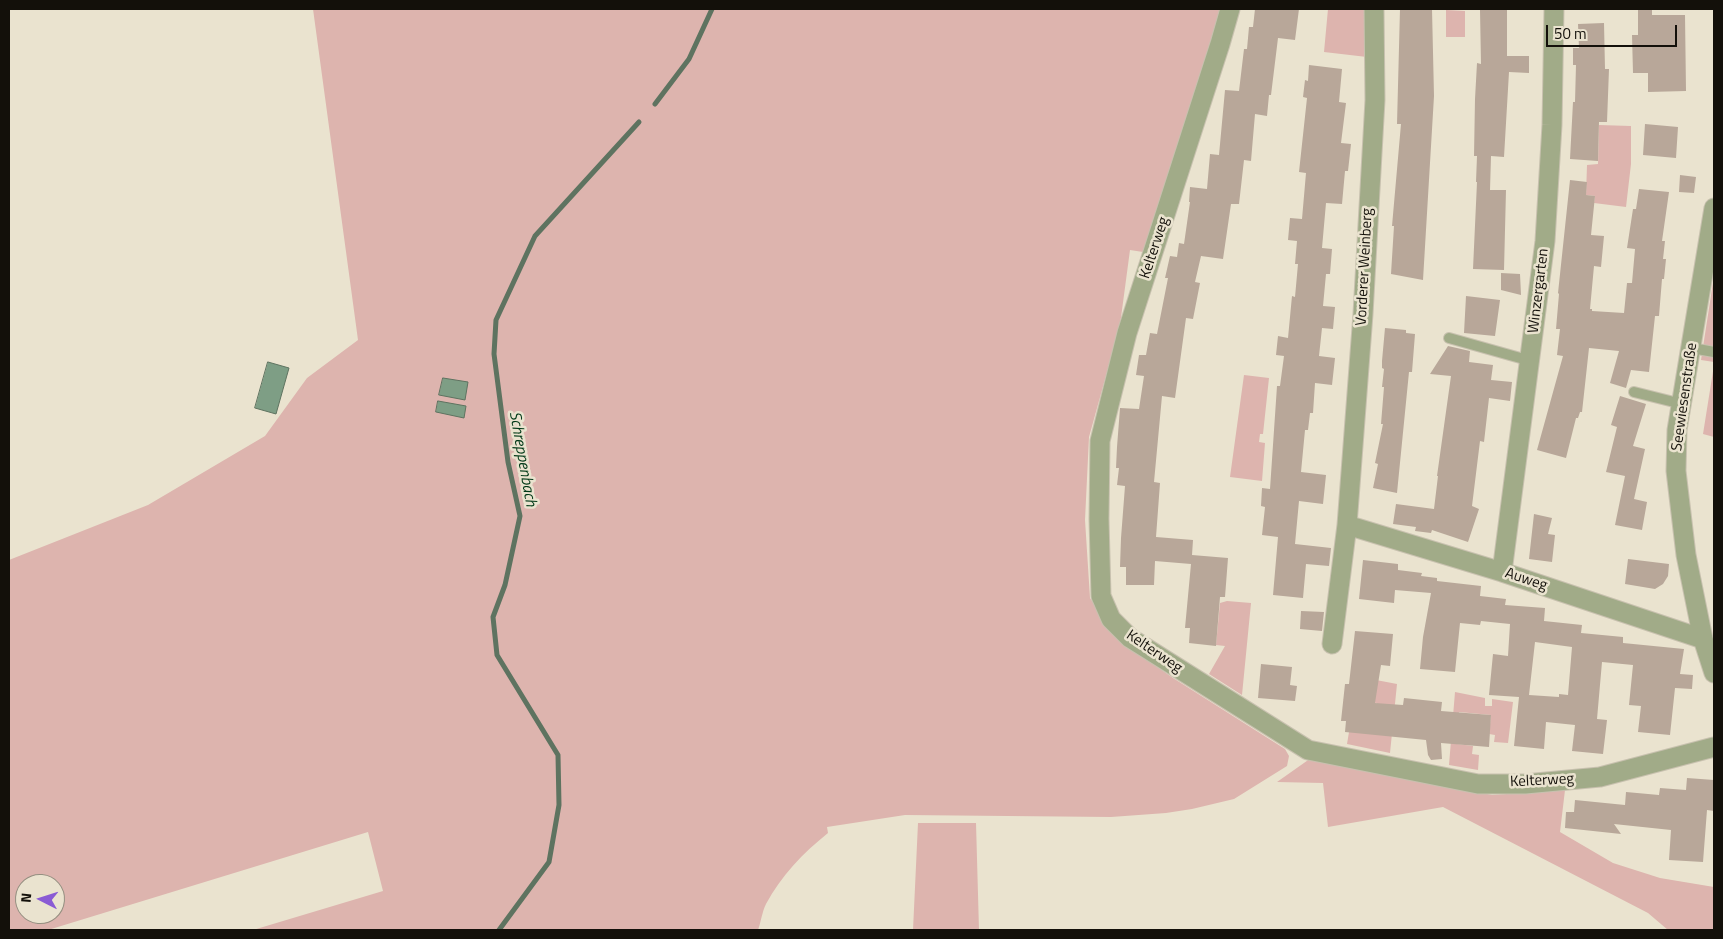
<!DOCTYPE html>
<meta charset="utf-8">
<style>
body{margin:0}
#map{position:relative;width:1723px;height:939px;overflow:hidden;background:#eae3cf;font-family:"Titillium Web",sans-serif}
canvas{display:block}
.frame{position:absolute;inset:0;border:10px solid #13100a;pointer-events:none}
.north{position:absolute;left:15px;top:874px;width:50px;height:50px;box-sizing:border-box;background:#eae3cf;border:1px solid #948f80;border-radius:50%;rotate:275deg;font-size:14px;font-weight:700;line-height:20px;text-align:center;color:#13100a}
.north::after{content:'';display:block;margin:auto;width:18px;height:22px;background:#8a5bd4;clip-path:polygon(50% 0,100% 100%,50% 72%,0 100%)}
.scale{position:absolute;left:1546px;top:25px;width:131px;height:22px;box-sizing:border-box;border:2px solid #13100a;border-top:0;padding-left:6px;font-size:15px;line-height:18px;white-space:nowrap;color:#13100a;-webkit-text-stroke:4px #eae3cf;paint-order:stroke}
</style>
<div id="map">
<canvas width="1723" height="939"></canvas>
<div class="frame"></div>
<div class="north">N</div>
<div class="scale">50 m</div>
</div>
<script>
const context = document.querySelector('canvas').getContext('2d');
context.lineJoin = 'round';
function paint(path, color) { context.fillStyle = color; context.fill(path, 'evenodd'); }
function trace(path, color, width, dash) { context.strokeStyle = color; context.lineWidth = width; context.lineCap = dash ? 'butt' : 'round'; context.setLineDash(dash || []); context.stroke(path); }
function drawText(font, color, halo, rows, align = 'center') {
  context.font = font + ' "Titillium Web",sans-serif'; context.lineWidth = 5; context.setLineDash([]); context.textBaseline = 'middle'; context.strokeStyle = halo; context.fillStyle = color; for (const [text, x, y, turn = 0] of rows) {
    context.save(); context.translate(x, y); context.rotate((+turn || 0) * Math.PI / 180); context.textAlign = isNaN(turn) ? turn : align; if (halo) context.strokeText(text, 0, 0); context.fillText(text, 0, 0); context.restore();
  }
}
paint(new Path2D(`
 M313,9h908l-9,38 -69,205 -13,-2 -10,75 -31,112 -4,83 5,78 29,42 54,38 112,71 4,7 -2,10 -53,33 -42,10 -26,4 -55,4 -206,-2 -78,12 1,6c-25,20 -47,43 -62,71 -4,8 -5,18 -8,26h-505l130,-39 -15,-59 -320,98h-39v-370l139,-55 117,-69 42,-58 51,-38zM25,884h30v30h-30z
 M1328,9h38l1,48 -43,-5z
 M1446,10l19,1v26h-19z
 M1599,125l32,1v38l-5,43 -32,-4 1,-7 -9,-1 1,-30 11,-1z
 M1714,276v86l-13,-2z
 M1714,365v72l-11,-3z
 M1244,375l25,3 -6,56h-3l-1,8 6,1 -3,38 -32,-4z
 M1227,601l24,2 -9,92 -33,-21 16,-28 -9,-1 4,-42z
 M1376,680l21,4 -7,69 -43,-9 2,-12 27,-14 1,-15 -34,-3z
 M1455,692l30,6v8h7v-7l21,3 -5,41 -14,-1 1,-7 -6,-1 2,-19 -32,-3 -2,32 16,2 -1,8 7,1 -1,15 -29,-5z
 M1311,758l181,37 73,-5 -5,42 53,31 47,15 54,9v43h-46l-20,-17 -205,-106 -115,20 -5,-44 -46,-1z
 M918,823h58l3,107h-66z`), '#ddb4ae');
const water = new Path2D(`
 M268,362l21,6 -13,46 -21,-6z
 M443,378l25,4 -3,18 -26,-5z
 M438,401l28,5 -2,12 -28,-6z`);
paint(water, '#7e9e85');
trace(water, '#5e7360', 1);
trace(new Path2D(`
 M655,104l34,-45 23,-50
 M499,930l50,-68 10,-57 -1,-50 -61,-100 -4,-38 12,-32 15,-69 -12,-54 -14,-108 2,-34 39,-84 104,-114`), '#5e7360', 5);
paint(new Path2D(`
 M1255,9h44l-4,31 -17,-2 -7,57h-2l-2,21 -12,-2 -4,47 -7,-1 -5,44h-8l-8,55 -22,-3 -6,26 5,1 -7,36 -7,-1 -11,80 -13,-2 -8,86 6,1 -4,54 37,3 -1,15 36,3 -3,39h-5l-4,49 -27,-3 1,-15h-5l6,-64 -36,-3 -1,24h-28v-18h-6l1,-29 4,-52 -8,-1 2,-17h-3l1,-21 3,-39 19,1 5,-33 -8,-1 3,-20h7l4,-22 7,1 11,-56h-3l5,-22 7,1 2,-14 5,1 6,-42h-1l1,-15 17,2 3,-35 9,1 6,-65 14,1 5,-42h3l2,-22h4z
 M1400,9h32l2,87 -11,184 -32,-6 3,-48h-2l9,-102h-4z
 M1507,9v47h22v17l-20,-1 -5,85 -13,-1 -1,34h16l-2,80 -31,-1 4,-87h-1l1,-26h-3l1,-57 2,-36 4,1 -1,-54z
 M1638,9h14v6h33l1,76 -38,1v-19h-15l-1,-38h6z
 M1604,23l1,46h4l-2,53h-8l-1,39 -28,-2 3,-57h2l1,-37h-3v-17h6l-1,-24z
 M1309,65l33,4 -3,33 7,1 -5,40 10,1 -3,27h-3l-3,33 -16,-1 -4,45 10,1 -2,25h-4l-3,32 12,1 -2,22 -11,-1 -3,28 16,2 -3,27 -17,-2 -2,30h-3l-2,17h-3l-4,42 25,3 -3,29 -24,-3 -4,43 36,4 -2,18 -23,-2 -3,34 -30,-3 5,-58 -16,-2 3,-28 -4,-1 1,-18 8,1 7,-103h3l4,-30 -8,-1 2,-19 10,2 4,-42 3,1 3,-33h-3l2,-23 -9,-1 2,-22 12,1 4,-46 -7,-1 8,-74 -4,-1 2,-17 3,1z
 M1645,124l33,3 -2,31 -33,-3z
 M1680,175l16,2 -2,16 -15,-1z
 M1570,180l17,2 -1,13 9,1 -4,39 13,1 -3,31 -7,-1 -4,43h2v2l32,2 3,-30h5l3,-34 -8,-1 6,-39h3l3,-20 30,3 -7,49h3l-2,18h3l-2,20h-2l-3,37h-4l-6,56 -18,-2 -5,18 -16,-5 9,-32 -30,-3 -7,64h-2l-2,6h-2l-10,40 -29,-8 26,-94 -6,-1 3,-26h-4l3,-35 -1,-1z
 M1501,273l19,1 1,21 -20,-5z
 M1466,296l34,4 -5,36 -31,-3z
 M1385,328l21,2v3l9,1 -3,38h-3l-12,121 -24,-5 5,-24 -3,-1 8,-39h-2l3,-37h-2l2,-18 -2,-1v-7z
 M1448,346l22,5 -1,11 24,3 -2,15 21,2 -2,19 -21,-3 -5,44 -4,-1 -8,65 7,3 -11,33 -36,-12 -1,3 -16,-2 1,-4 -23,-3 3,-20 38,5 4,-33h-1l14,-100 -21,-2z
 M1620,396l26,8 -13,42 12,3 -11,50 13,3 -5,28 -27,-5 10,-49 -19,-4 11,-45 -6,-2z
 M1534,514l18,4 -4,16 7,1 -3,27 -23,-3z
 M1628,559l41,5 -1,12 -5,8 -8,5 -30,-5z
 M1363,560l35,4v6l24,3 -1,3 16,2v3l44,5 -1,10 26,3 -1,6 40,3 -1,13 38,4 -1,8 42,4v6l61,6 -4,25 13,1 -1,14 -17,-1 -5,47 -32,-3 3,-26 -12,-1 4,-40 -31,-3 -5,57 10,1 -4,34 -31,-3 3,-26 -29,-3 -2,27 -30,-3 5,-49 -30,-2 4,-41 15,2 2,-32 -29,-3 -1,4 -20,-2 -5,49 -35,-3 3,-32 8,-44 -36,-3 -1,13 -35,-4zM1535,642l37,5 -4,48 -9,-1v3l-30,-2z
 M1301,611l23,1 -2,19 -22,-2z
 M1355,631l38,3 -3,32 -9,-1 -6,38 28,2 1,-7 38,4 -1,9 50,4 -2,32 -48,-4 1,16 -11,1 -3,-5 -2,-15 -81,-8 1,-11h-5l4,-37h4z
 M1261,664l31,3 -2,18 7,1 -2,15 -37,-3z
 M1687,778l27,2v31l-7,-1 -4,52 -34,-2 2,-30 -57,-6 7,10 -56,-6 1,-16h8l1,-12 50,5 1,-13 33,3 1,-7 26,2z`), '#b8a799');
const service = new Path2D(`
 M1449,338l82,23
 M1692,348l22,4
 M1634,392l48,12`);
const minor = new Path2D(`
 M1230,9l-10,35 -93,289 -27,108 -1,78 2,77 10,23 19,19 178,112 170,34h47l75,-7 114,-30
 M1714,208l-37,222 -1,41 10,84 17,84 11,34
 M1347,525l155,47 201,67
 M1502,572l43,-331 7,-116 2,-116
 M1332,644l15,-119 16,-211 12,-214 -1,-91`);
trace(service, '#c8c1af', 12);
trace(minor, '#c8c1af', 21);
trace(service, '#a1ab88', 10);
trace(minor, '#a1ab88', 19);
drawText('15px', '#13100a', '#eae3cf', [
 ["Kelterweg",1155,248,-72],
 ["Vorderer Weinberg",1365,267,-87],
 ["Winzergarten",1539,291,-83],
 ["Seewiesenstraße",1685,397,-82],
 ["Auweg",1526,580,18],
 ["Kelterweg",1154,652,34],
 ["Kelterweg",1542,781,-3]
]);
drawText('italic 16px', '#003917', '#eae3cf', [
 ["Schreppenbach",522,459,80]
]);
</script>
